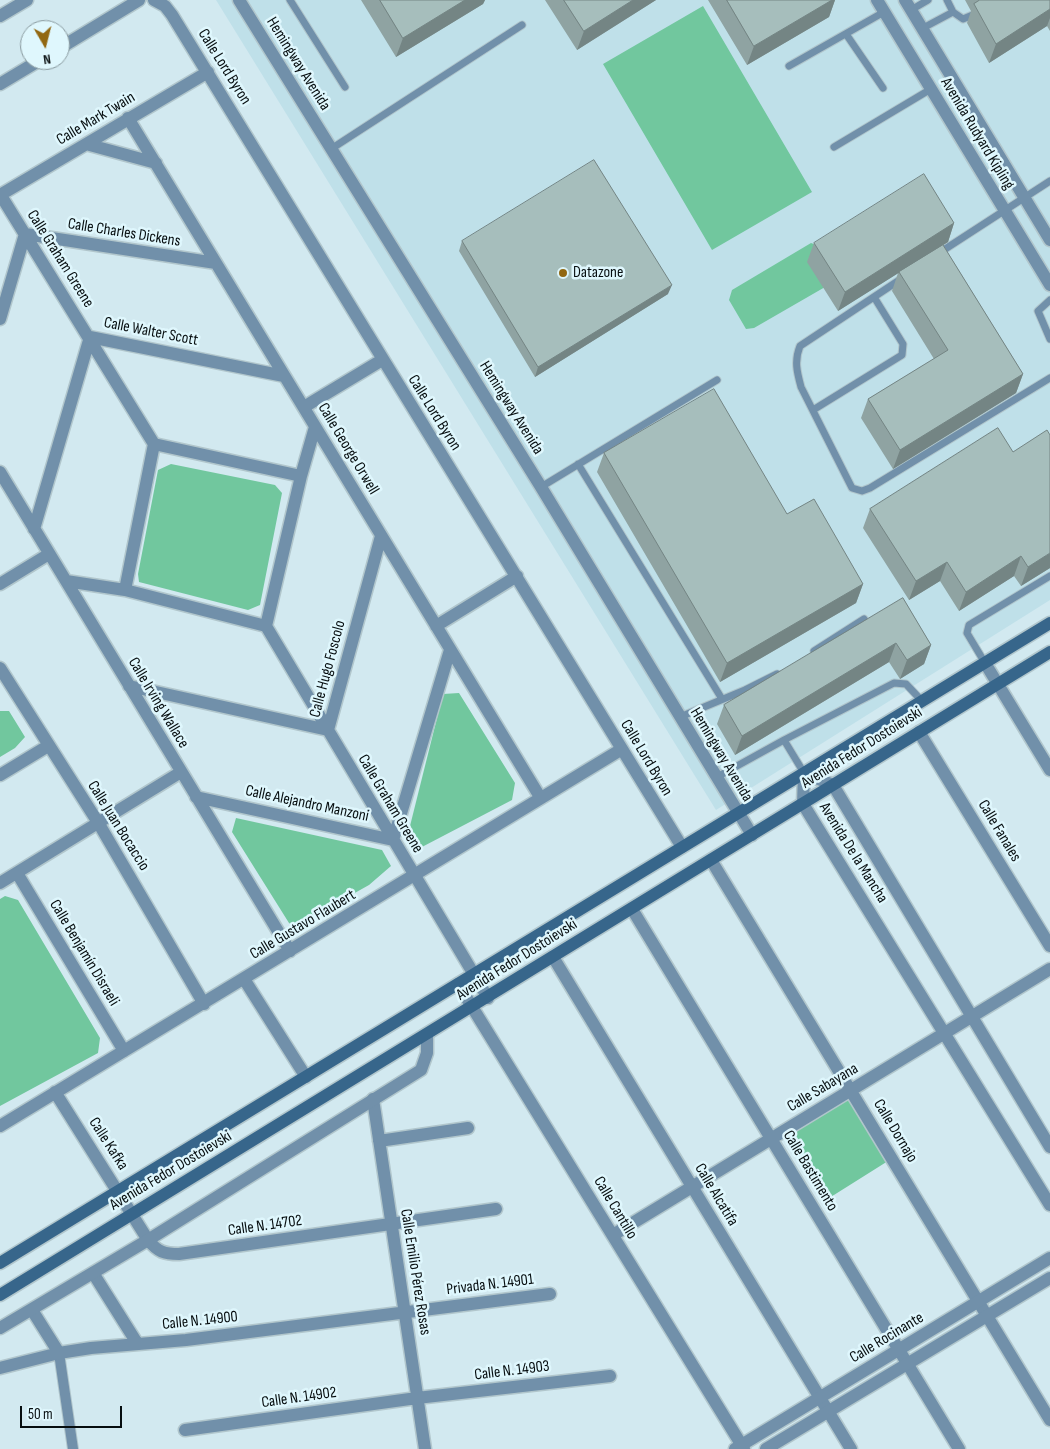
<!DOCTYPE html>
<meta charset="utf-8">
<style>
body{margin:0}
#map{position:relative;width:1050px;height:1449px;overflow:hidden;background:#d2e9f0;font-family:"Sofia Sans Condensed",sans-serif}
canvas{display:block}
.north{position:absolute;left:20px;top:20px;width:50px;height:50px;box-sizing:border-box;background:#dff7fd;border:1px solid #88999e;border-radius:50%;rotate:172deg;font-size:14px;font-weight:700;line-height:20px;text-align:center;color:#060d0f}
.north::after{content:'';display:block;margin:auto;width:18px;height:22px;background:#926812;clip-path:polygon(50% 0,100% 100%,50% 72%,0 100%)}
.scale{position:absolute;left:20px;top:1406px;width:102px;height:22px;box-sizing:border-box;border:2px solid #060d0f;border-top:0;padding-left:6px;font-size:15px;line-height:18px;white-space:nowrap;color:#060d0f;-webkit-text-stroke:4px #dff7fd;paint-order:stroke}
</style>
<div id="map">
<canvas width="1050" height="1449"></canvas>
<div class="north">N</div>
<div class="scale">50 m</div>
</div>
<script>
const context = document.querySelector('canvas').getContext('2d');
context.lineJoin = 'round';
function paint(path, color) { context.fillStyle = color; context.fill(path, 'evenodd'); }
function trace(path, color, width, dash) { context.strokeStyle = color; context.lineWidth = width; context.lineCap = dash ? 'butt' : 'round'; context.setLineDash(dash || []); context.stroke(path); }
function drawText(font, color, halo, rows, align = 'center') {
  context.font = font + ' "Sofia Sans Condensed",sans-serif'; context.lineWidth = 5; context.setLineDash([]); context.textBaseline = 'middle'; context.strokeStyle = halo; context.fillStyle = color; for (const [text, x, y, turn = 0] of rows) {
    context.save(); context.translate(x, y); context.rotate((+turn || 0) * Math.PI / 180); context.textAlign = isNaN(turn) ? turn : align; if (halo) context.strokeText(text, 0, 0); context.fillText(text, 0, 0); context.restore();
  }
}
paint(new Path2D(`
 M216,0h834v600l-334,210z`), '#bfe0e9');
paint(new Path2D(`
 M703,6l109,186 -100,58 -109,-186z
 M811,243l8,3 13,37 -78,45 -8,1 -17,-29 3,-10z
 M171,464l104,21 7,8 -22,112 -12,5 -109,-28 -1,-8 20,-104z
 M459,693l56,90 -3,17 -92,48 -7,-5 -5,-9 35,-140z
 M0,711h9l16,26 -10,11 -15,9z
 M236,818l146,32 9,16 -22,19 -75,42 -5,-4 -57,-91z
 M5,896l13,4 82,138 -2,15 -98,53v-207z
 M846,1100h6l36,61 -62,39 -37,-61 2,-6z`), '#71c79e');
const service = new Path2D(`
 M290,0l55,87
 M947,0l6,12
 M911,10l17,-10
 M923,28l30,-16 10,7 12,-5
 M846,34l37,54
 M789,66l95,-54
 M834,147l97,-58
 M331,149l191,-124
 M939,253l111,-72
 M901,279l-101,67c-6,15 -3,26 1,41l51,101 10,3 8,-3 180,-110
 M1050,300l-12,11 12,28
 M813,410l89,-55 1,-11 -29,-47
 M578,464l144,235
 M541,487l176,-107
 M814,651l50,-32
 M985,663l-18,-30 2,-8 81,-49
 M680,717l65,-27 32,-16
 M804,773l-20,-33 110,-57 12,1 16,17
 M717,777l67,-37`);
const pedestrian = new Path2D(`
 M59,1353l14,96`);
const minor = new Path2D(`
 M154,0l11,6 7,9 510,832
 M239,0l302,487 211,348
 M60,48l79,-48
 M0,84l40,-24
 M128,118l412,679
 M86,144l70,19
 M0,194l154,250 -29,146
 M0,195l208,-123
 M0,319l25,-85 191,29
 M304,407l78,-47
 M315,427l-14,49 -35,150 222,372
 M154,444l147,32
 M0,472l290,479
 M34,529l56,-192 194,39
 M66,581l59,9 141,36
 M0,584l49,-30
 M436,626l81,-50
 M985,663l65,107
 M0,668l99,156 105,180
 M129,686l199,44 53,-194
 M919,732l131,214
 M0,775l48,-29
 M196,797l197,43 57,-190
 M711,860l339,560
 M17,873l107,178
 M0,883l181,-111
 M632,909l327,540
 M553,957l298,492
 M244,979l62,98
 M458,984l286,465
 M55,1092l93,148c10,12 16,14 31,14l317,-45
 M373,1099l52,350
 M0,1126l622,-377
 M379,1141l89,-13
 M1050,1147l-217,-362 -29,-12 -1,31 247,401
 M613,1235l437,-266
 M93,1273l44,70
 M32,1310l27,43
 M0,1368l59,-15 32,-5 95,-8 364,-46
 M185,1430l232,-32 193,-22`);
const tertiary = new Path2D(`
 M877,0l173,285
 M905,0l145,240
 M0,16l27,-16
 M0,1328l148,-88 273,-170 6,-17v-18
 M735,1449l315,-191
 M766,1449l284,-171`);
const secondary = new Path2D(`
 M0,1263l1050,-640
 M0,1295l1050,-643`);
trace(service, '#b1c6cc', 9);
trace(pedestrian, '#b1c6cc', 12);
trace(minor, '#b1c6cc', 15);
trace(tertiary, '#b1c6cc', 15);
trace(secondary, '#b1c6cc', 15);
trace(service, '#7190aa', 7);
trace(pedestrian, '#7190aa', 10);
trace(minor, '#7190aa', 12);
trace(tertiary, '#7190aa', 12);
trace(secondary, '#37668b', 12);
paint(new Path2D(`
 M361,0h124l-2,4 -87,53z
 M545,0h111l-79,50z
 M708,0h127l-6,17 -82,48z
 M965,0h85v31l-3,-5 -58,37 -22,-40 4,-12z
 M954,223l-6,19 -5,3 80,129 -7,19 -123,76 -32,-51 7,-19 66,-40 -42,-68 6,-18 -60,38 -31,-49 7,-19z
 M462,241l206,53 -133,83 -76,-126z
 M998,428l52,140 -29,18 -7,-10 -55,35 -19,-30 -31,19 -46,-72 7,-19z
 M604,453l183,61 76,70 -7,19 -136,79 -123,-210z
 M903,598l28,47 -7,19 -24,15 -11,-17 -154,93 -18,-31 7,-19z`), '#8fa3a2');
paint(new Path2D(`
 M465,0h20l-2,4 -87,53 7,-19z
 M633,0h23l-79,50 7,-19z
 M832,0h3l-6,17 -82,48 7,-19z
 M1050,9v9l-3,8 -58,37 7,-19z
 M954,223l-6,19 -110,69 7,-19z
 M672,285l-4,9 -133,83 3,-10z
 M1023,374l-7,19 -123,76 7,-19z
 M1050,553v15l-29,18 7,-19z
 M1021,556l-7,20 -55,35 7,-19z
 M947,562l-7,19 -31,19 7,-19z
 M863,584l-7,19 -136,79 7,-19z
 M896,643l-7,19 -154,93 7,-19z
 M931,645l-7,19 -24,15 7,-19z`), '#748584');
const building = new Path2D(`
 M380,0h85l-62,38z
 M564,0h69l-49,31z
 M727,0h105l-78,46z
 M980,0h70v9l-54,35 -22,-40z
 M594,160l78,125 -134,82 -76,-126z
 M924,174l30,49 -109,69 -31,-49z
 M943,245l80,129 -123,76 -32,-51 80,-49 -49,-78z
 M714,389l73,125 27,-15 49,85 -136,79 -123,-210z
 M998,428l15,24 34,-22 3,5v118l-22,14 -7,-11 -55,36 -19,-30 -31,19 -46,-72z
 M903,598l28,47 -24,15 -11,-17 -154,93 -18,-31z`);
paint(building, '#a6bebc');
trace(building, '#748584', 1);
for (const [x, y, r, color] of [
 [563,273,5,"#926812"]
]) { const dot = new Path2D(); dot.arc(x, y, r, 0, 2 * Math.PI); context.fillStyle = color; context.fill(dot); trace(dot, '#dff7fd', 2); }
drawText('16px', '#060d0f', '#dff7fd', [
 ["Hemingway Avenida",298,64,58],
 ["Calle Lord Byron",224,67,58],
 ["Calle Mark Twain",96,119,-31],
 ["Avenida Rudyard Kipling",977,134,59],
 ["Calle Charles Dickens",124,233,9],
 ["Calle Graham Greene",60,259,58],
 ["Calle Walter Scott",151,332,11],
 ["Hemingway Avenida",511,408,58],
 ["Calle Lord Byron",434,413,58],
 ["Calle George Orwell",348,449,59],
 ["Calle Hugo Foscolo",328,669,-75],
 ["Calle Irving Wallace",158,703,59],
 ["Avenida Fedor Dostoievski",862,748,-32],
 ["Hemingway Avenida",721,755,59],
 ["Calle Lord Byron",646,758,59],
 ["Calle Alejandro Manzoni",307,804,12],
 ["Calle Graham Greene",390,804,59],
 ["Calle Juan Bocaccio",118,826,58],
 ["Calle Fanales",999,831,59],
 ["Avenida De la Mancha",853,853,58],
 ["Calle Gustavo Flaubert",303,925,-31],
 ["Calle Benjamín Disraeli",84,953,59],
 ["Avenida Fedor Dostoievski",517,960,-32],
 ["Calle Sabayana",823,1088,-31],
 ["Calle Dornajo",895,1131,59],
 ["Calle Kafka",108,1144,57],
 ["Avenida Fedor Dostoievski",171,1171,-31],
 ["Calle Bastimento",810,1171,59],
 ["Calle Alcatifa",716,1195,59],
 ["Calle Cantillo",615,1208,59],
 ["Calle N. 14702",265,1226,-8],
 ["Calle Emilio Pérez Rosas",415,1272,81],
 ["Privada N. 14901",490,1285,-7],
 ["Calle N. 14900",200,1321,-6],
 ["Calle Rocinante",887,1338,-31],
 ["Calle N. 14903",512,1371,-7],
 ["Calle N. 14902",299,1398,-8]
]);
drawText('16px', '#060d0f', '#dff7fd', [
 ["Datazone",573,273]
], 'left');
</script>
